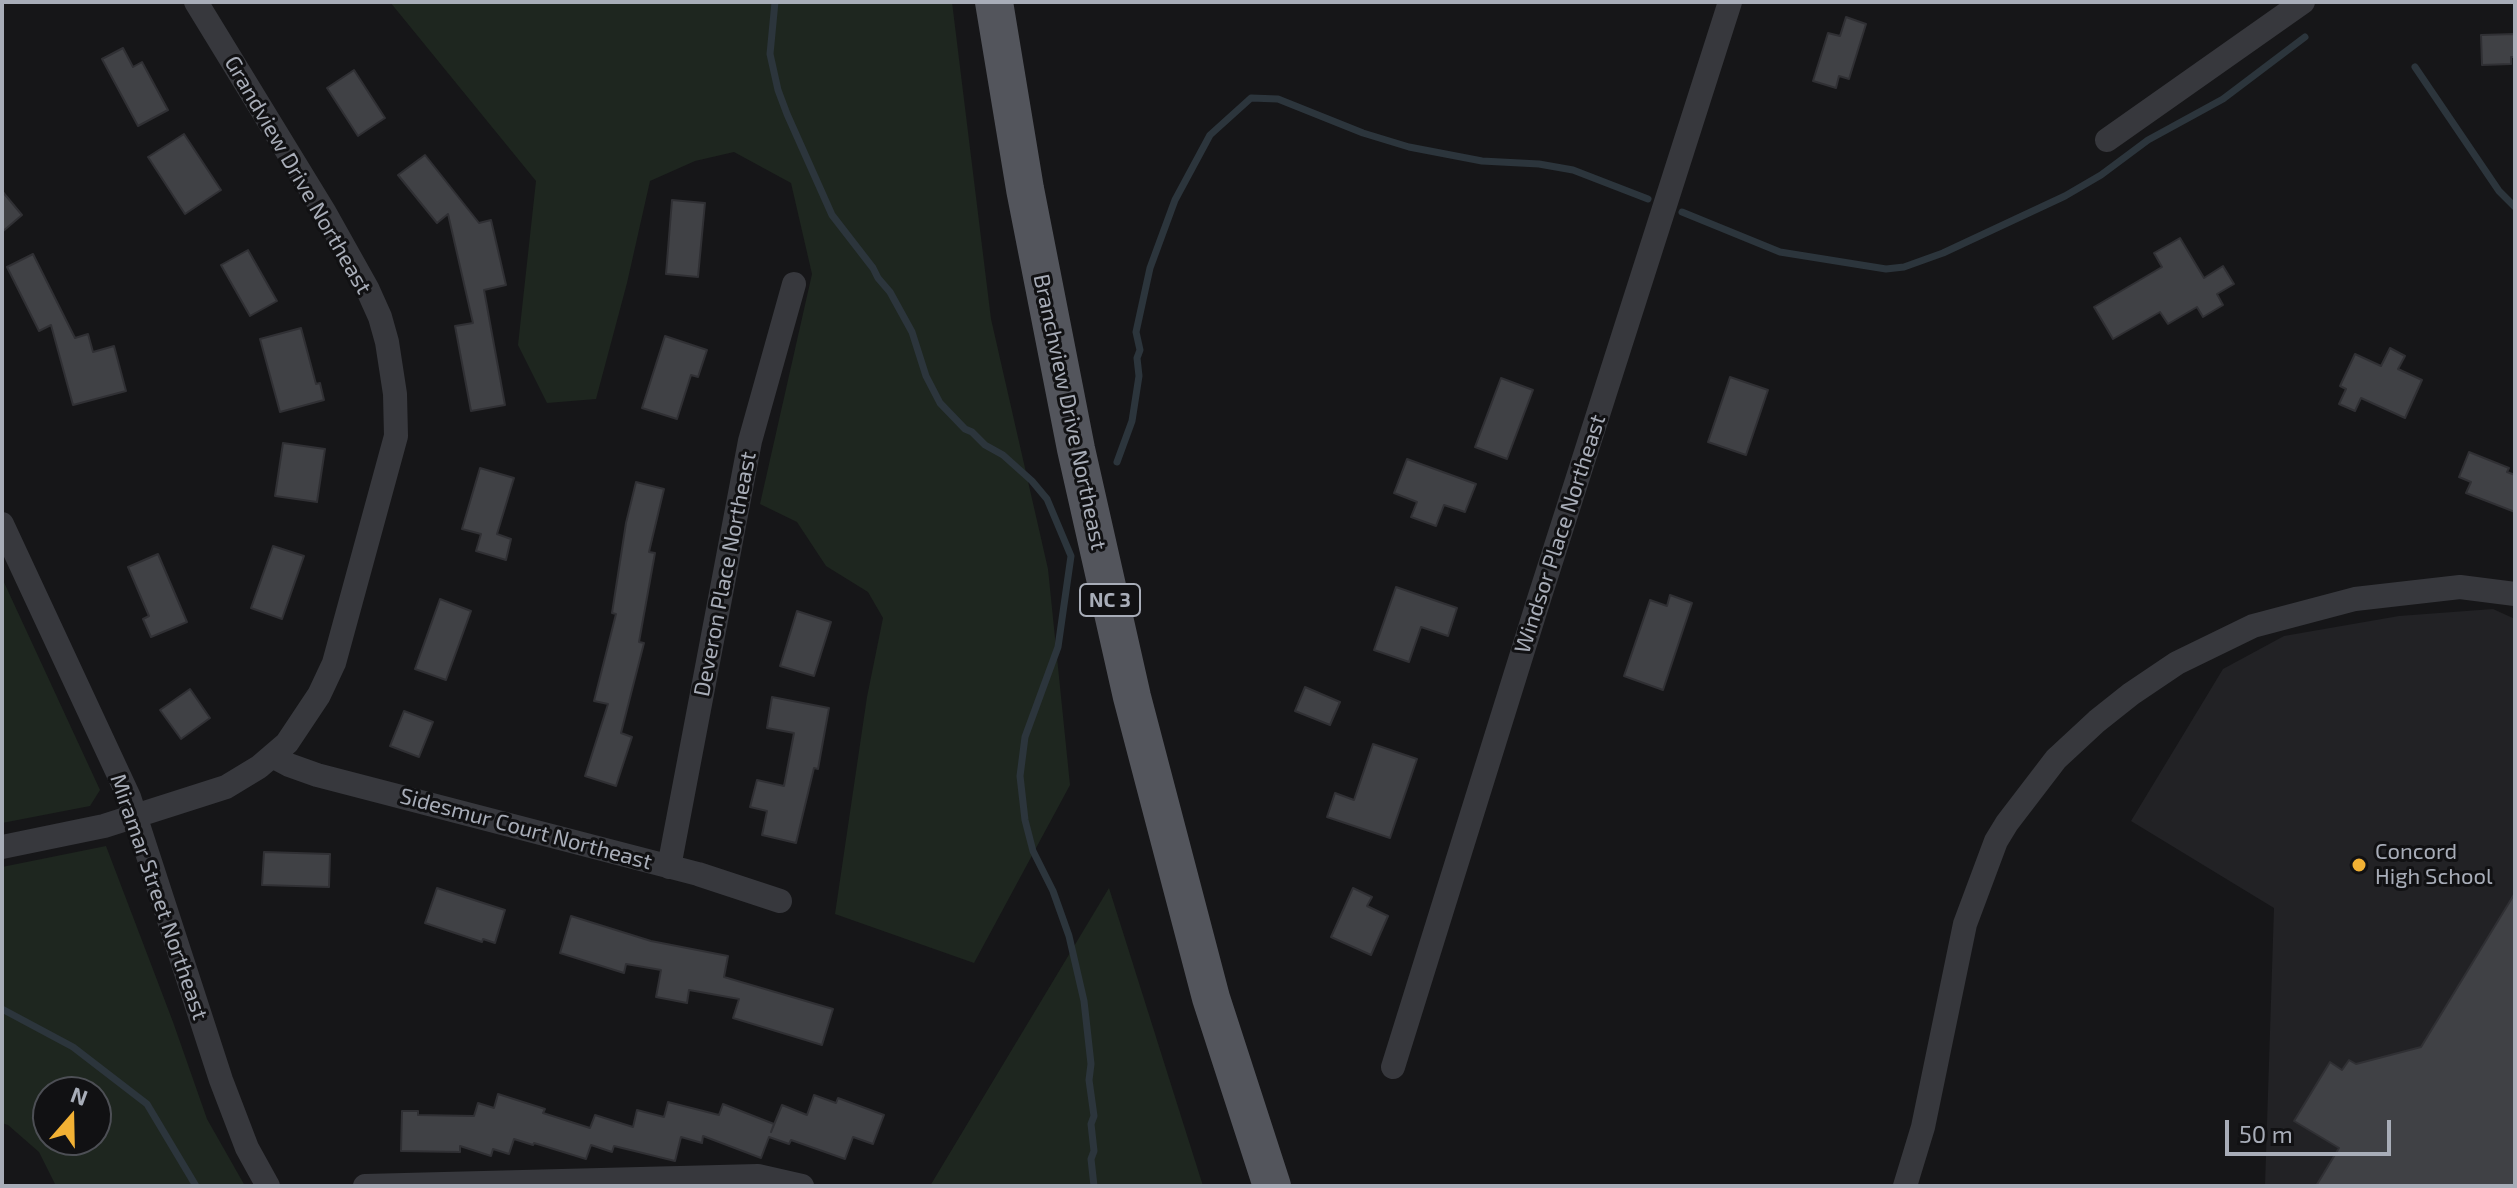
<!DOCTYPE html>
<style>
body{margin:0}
#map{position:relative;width:2517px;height:1188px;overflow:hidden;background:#161618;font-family:"Exo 2",sans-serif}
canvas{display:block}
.frame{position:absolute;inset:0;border:4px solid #a8adb8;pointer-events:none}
.north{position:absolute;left:32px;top:1076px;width:80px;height:80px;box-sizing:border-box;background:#111113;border:2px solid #4d4f55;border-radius:50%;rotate:20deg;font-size:22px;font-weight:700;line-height:32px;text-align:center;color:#a8adb8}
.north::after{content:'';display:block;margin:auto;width:28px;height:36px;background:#f2b134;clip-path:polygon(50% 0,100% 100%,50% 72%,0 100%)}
.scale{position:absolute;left:2225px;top:1120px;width:166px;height:36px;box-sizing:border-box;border:4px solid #a8adb8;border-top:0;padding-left:10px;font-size:24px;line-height:28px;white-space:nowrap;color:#a8adb8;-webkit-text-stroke:6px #111113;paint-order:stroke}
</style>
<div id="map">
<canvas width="2517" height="1188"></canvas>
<div class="frame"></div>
<div class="north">N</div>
<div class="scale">50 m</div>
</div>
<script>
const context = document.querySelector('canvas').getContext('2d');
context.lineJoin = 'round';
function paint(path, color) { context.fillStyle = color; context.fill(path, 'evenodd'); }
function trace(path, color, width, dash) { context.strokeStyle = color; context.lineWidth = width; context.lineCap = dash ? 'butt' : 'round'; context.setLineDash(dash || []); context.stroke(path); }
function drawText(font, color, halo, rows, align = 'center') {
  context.font = font + ' "Exo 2",sans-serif'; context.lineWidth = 6; context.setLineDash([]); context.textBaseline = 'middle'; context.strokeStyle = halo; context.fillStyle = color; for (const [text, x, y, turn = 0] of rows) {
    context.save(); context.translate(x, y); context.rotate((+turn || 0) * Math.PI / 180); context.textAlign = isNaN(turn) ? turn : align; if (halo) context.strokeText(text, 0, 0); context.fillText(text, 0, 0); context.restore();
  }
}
paint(new Path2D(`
 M2493,609l22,10v567h-250l9,-278 -143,-87 92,-152 61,-33 115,-20z`), '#222225');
paint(new Path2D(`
 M390,2h562l39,317 57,250 22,216 -96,178 -139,-49 32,-217 16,-79 -15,-26 -42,-26 -29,-44 -37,-18 52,-230 -21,-91 -57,-31 -39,9 -45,20 -23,102 -31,116 -49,4 -29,-58 18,-164z
 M2,578l98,212 -10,16 -88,17z
 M106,846l67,176 34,97 38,67h-189l-17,-34 -31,-27 -6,-2v-256zM48,1092h48v48h-48z
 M1109,888l94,298h-273z`), '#1e261f');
trace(new Path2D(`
 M775,2l-5,52 8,36 9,24 45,101 41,53 5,10 12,14 22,40 14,44 14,27 25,26 7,3 13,13 18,10 29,26 15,18 24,57 -13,91 -33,90 -5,39 5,44 8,31 20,40 16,45 15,65 7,63 -2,16 5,36 -3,8 3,27 -3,8 3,27
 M2415,67l84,124 16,16
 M1682,212l98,40 106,17 18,-2 39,-14 122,-57 36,-21 47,-35 75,-41 82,-62
 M1117,462l15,-41 7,-45 -2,-18 3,-8 -4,-18 14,-64 25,-68 35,-65 41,-37 27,1 85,34 46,14 73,14 57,3 34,6 75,29
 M2,1009l71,38 74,57 49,82`), '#2c353c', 7);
const building = new Path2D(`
 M1846,17l20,7 -17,55 -10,-3 -3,12 -23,-7 15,-48 12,3z
 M2515,34v23h-4v7l-29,1 -1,-30z
 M123,48l10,19 9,-5 26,48 -30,16 -36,-67z
 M354,70l31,48 -27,18 -31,-48z
 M184,134l37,56 -36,24 -37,-57z
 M425,155l54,68 12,-3 15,65 -22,5 21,115 -34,6 -16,-85 18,-3 -25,-109 -11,9 -39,-48z
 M2,191l20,24 -20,17z
 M672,200l33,3 -7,74 -32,-3z
 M2180,238l24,40 19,-12 11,18 -17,10 6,11 -20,12 -6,-10 -29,17 -8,-12 -47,27 -19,-32 68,-40 -8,-14z
 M248,250l29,51 -27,15 -29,-51z
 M33,254l42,84 13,-4 5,18 21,-6 12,45 -53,14 -22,-80 -12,6 -32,-64z
 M301,328l15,56 4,-1 4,17 -44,12 -20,-73z
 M665,336l42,14 -9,27 -7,-2 -14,44 -35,-11z
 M2390,348l15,8 -7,13 24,11 -17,38 -44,-20 -6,13 -16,-7 7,-15 -6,-3 15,-32 26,12z
 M1730,377l38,13 -22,65 -38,-13z
 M1501,378l32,12 -26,69 -32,-12z
 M283,443l42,6 -8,53 -42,-6z
 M2469,452l40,16 -2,4 8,3v37l-49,-19 5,-11 -12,-5z
 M1407,459l69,25 -11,28 -21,-7 -8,21 -25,-9 6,-15 -23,-9z
 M480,468l34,10 -17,56 14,5 -5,21 -30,-9 5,-17 -19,-5z
 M636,482l28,7 -15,63 6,1 -16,89 5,1 -23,90 11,4 -16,49 -31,-10 23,-72 -14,-3 22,-87 -4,-1 14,-90z
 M273,546l31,10 -22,63 -31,-11z
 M158,554l29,68 -36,15 -8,-18 6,-3 -21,-49z
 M1396,587l61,21 -9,28 -27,-9 -12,35 -35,-12z
 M1670,595l22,8 -29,87 -39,-14 26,-76 17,6z
 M440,599l31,12 -25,69 -31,-11z
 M797,611l34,11 -17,54 -34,-10z
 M1305,687l35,15 -10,23 -35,-14z
 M190,689l20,29 -29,21 -21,-29z
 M772,697l57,11 -11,61 -4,-1 -18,75 -34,-8 5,-24 -17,-4 7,-27 27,6 10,-53 -27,-5z
 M404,711l29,11 -14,35 -29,-11z
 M1373,744l44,15 -27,79 -63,-21 8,-24 19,7z
 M264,852l66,2 -1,33 -67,-2z
 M437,888l68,22 -10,33 -12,-4 -1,3 -57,-19z
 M1353,888l19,9 -5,9 21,10 -17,39 -40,-18z
 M2515,893v293h-199l23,-38 -45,-27 36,-59 12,8 7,-10 7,4 65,-17z
 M571,916l80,25 77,15 -4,21 109,32 -11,36 -89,-27 6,-19 -50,-9 -2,13 -31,-6 5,-27 -35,-6 -2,9 -64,-20z
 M498,1094l47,15 -2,4 47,15 5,-13 38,12 4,-17 27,7 4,-15 51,13 4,-11 51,20 -3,8 11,-27 25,10 7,-20 22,8 2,-5 46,17 -11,29 -20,-7 -8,22 -54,-19 -2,4 -20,-7 -8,21 -58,-22 -1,7 -21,-6 -6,24 -61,-15 -2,6 -21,-7 -5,14 -52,-16 -1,2 -19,-6 -5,15 -16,-5 -2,7 -31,-10v6l-59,-1 1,-40h16v4l56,1 4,-13 16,5z`);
paint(building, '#404145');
trace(building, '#303034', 2);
trace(new Path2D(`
 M2107,140l196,-138
 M2,524l127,273 92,283 26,68 21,38
 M272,756l17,9 28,10 381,99 82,27
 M2,847l102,-21 122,-39 33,-20 28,-24 32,-48 15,-32 62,-227 -1,-42 -8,-52 -7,-25 -13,-29 -42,-75 -129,-211
 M669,867l81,-426 44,-157
 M1393,1067l146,-468 191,-597
 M365,1186l393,-10 44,10
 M1905,1186l18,-59 42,-203 31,-83 11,-18 49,-64 41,-38 34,-27 46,-31 76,-37 102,-27 105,-12 55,7`), '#37383d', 24);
trace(new Path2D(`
 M994,2l31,187 51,260 56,248 79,301 61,188`), '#53555c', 38);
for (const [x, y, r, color] of [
 [2359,865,8,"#f2b134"]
]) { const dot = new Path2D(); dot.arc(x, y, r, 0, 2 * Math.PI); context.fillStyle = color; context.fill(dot); trace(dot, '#111113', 3); }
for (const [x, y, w] of [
 [1110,600,60]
]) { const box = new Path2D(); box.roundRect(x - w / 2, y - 16, w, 32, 6); context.fillStyle = '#111113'; context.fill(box); trace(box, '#a8adb8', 2); }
drawText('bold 20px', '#a8adb8', null, [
 ["NC 3",1110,600]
]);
drawText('22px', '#a8adb8', '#111113', [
 ["Grandview Drive Northeast",298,175,60],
 ["Branchview Drive Northeast",1070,412,78],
 ["Windsor Place Northeast",1560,534,-72],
 ["Deveron Place Northeast",725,574,-79],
 ["Sidesmur Court Northeast",526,829,15],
 ["Miramar Street Northeast",159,897,71]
]);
drawText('22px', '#a8adb8', '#111113', [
 ["Concord",2375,852],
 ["High School",2375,877]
], 'left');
</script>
